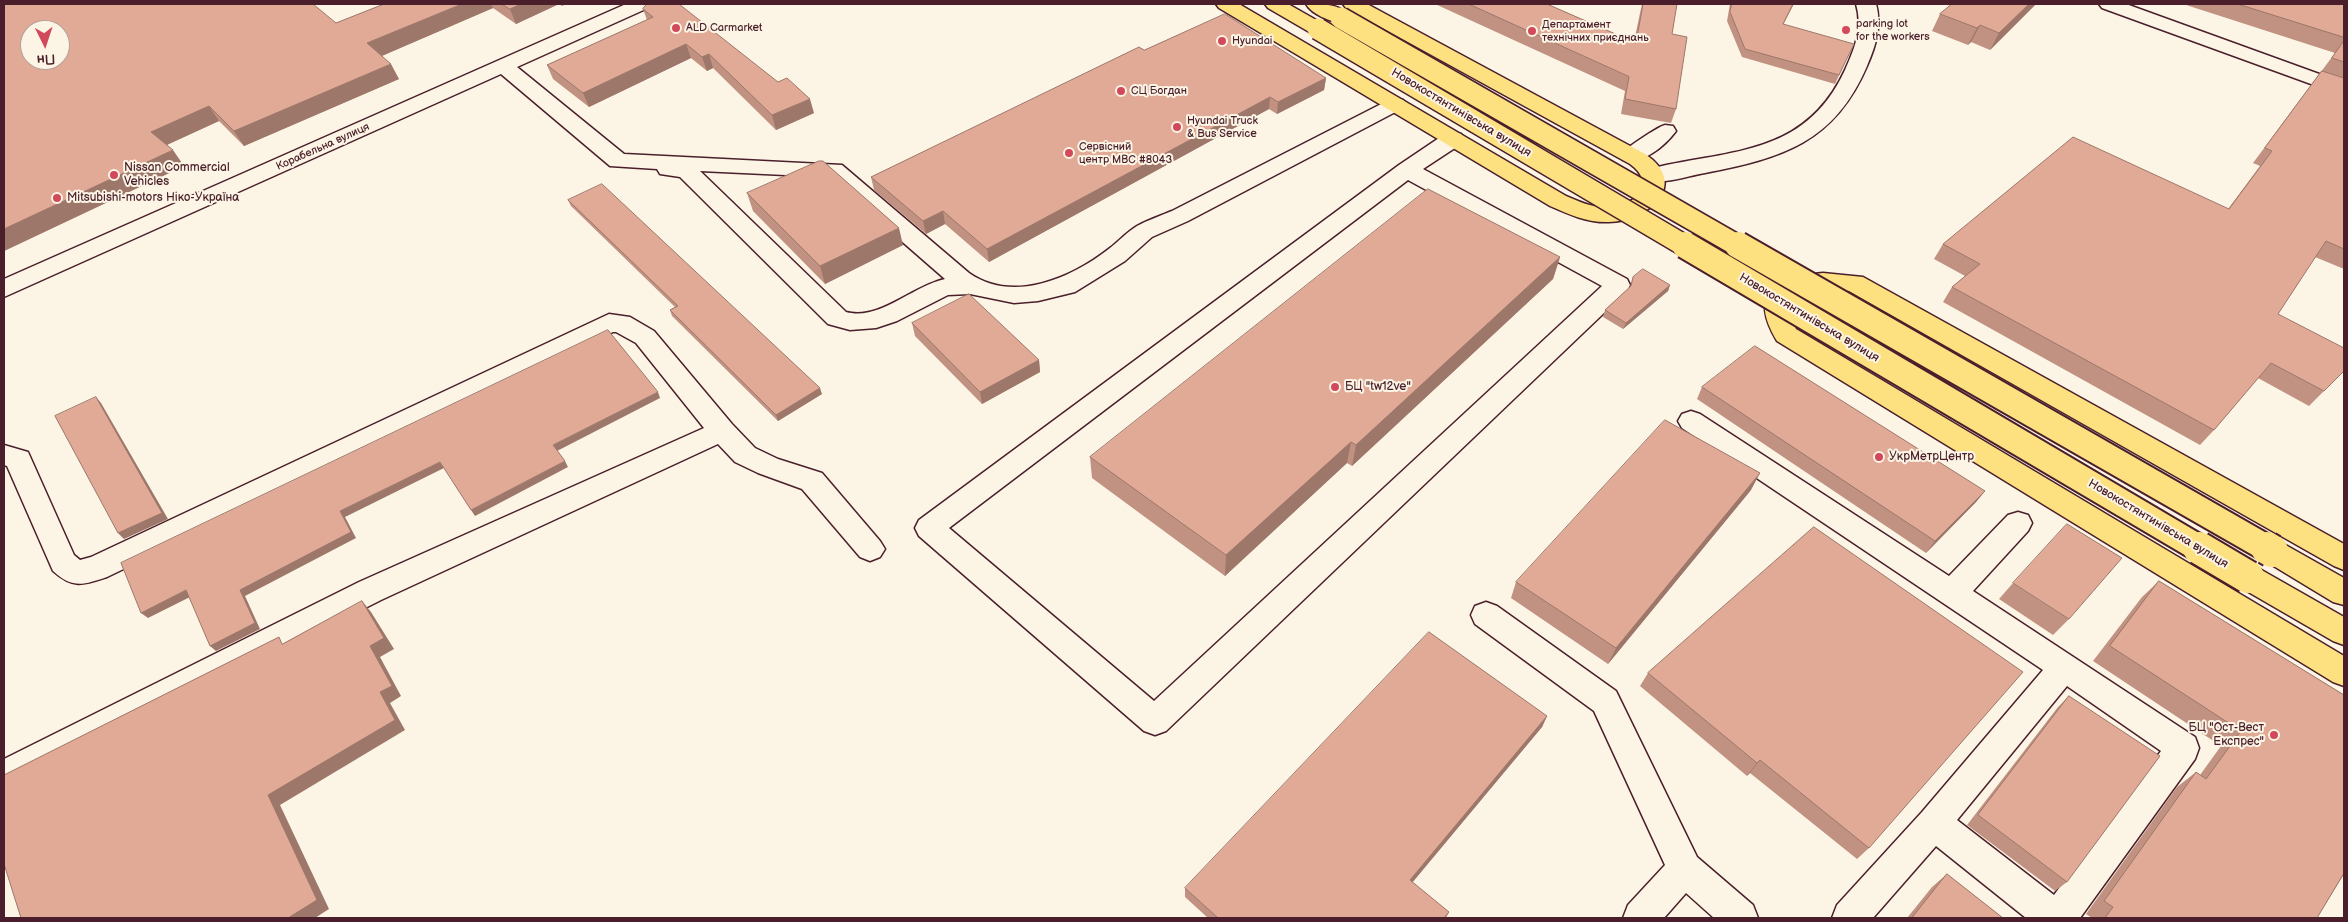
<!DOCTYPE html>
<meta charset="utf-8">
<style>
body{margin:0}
#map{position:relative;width:2348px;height:922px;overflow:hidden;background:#fcf5e5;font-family:"Balsamiq Sans",sans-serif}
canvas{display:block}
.frame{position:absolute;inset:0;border:5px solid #4a1f2b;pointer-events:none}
.north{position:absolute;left:20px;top:20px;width:50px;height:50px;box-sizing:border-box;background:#fcf5e5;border:1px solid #b59f9b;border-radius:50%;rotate:176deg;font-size:14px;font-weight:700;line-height:20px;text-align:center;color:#4a1f2b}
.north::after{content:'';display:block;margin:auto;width:18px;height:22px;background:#d1495b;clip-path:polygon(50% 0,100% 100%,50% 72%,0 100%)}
</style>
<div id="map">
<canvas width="2348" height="922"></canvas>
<div class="frame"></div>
<div class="north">Пн</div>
</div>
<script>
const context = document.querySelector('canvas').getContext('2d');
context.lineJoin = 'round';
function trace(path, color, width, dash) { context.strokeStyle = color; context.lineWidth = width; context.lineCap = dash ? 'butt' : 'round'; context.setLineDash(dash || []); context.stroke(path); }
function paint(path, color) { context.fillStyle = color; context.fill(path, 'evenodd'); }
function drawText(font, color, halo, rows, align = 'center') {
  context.font = font + ' "Balsamiq Sans",sans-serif'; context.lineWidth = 4; context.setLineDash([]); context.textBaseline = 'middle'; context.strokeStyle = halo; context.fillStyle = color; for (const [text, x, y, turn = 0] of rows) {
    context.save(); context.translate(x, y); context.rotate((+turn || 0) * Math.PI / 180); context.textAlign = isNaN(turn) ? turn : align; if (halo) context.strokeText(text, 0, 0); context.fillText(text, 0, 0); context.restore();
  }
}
const minor = new Path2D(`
 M626,4h25l-3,4 -131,59 107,87 218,11 127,108c44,31 103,5 141,-25 9,-7 17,-16 27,-22 11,-6 23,-10 35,-15l217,-111 7,-2 7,2 4,4 -4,4 -215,113 -36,16 -27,24 -50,31 -37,9 -24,2 -44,-9 -22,1 -51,26 -21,7 -26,2 -22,-6 -148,-147 -20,-3 -3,-5 -47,-3 -109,-92 -497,223v-18zM700,171l128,6 117,102c-33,7 -65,42 -99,33z
 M1856,4h20c6,22 0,41 -9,62 -33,77 -85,92 -162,107 -18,3 -42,12 -60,7l-3,-5 3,-5c81,-21 159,-11 200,-100 10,-22 18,-42 11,-66z
 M2099,4h27l218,79v13l-242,-88z
 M1665,125l8,1 3,5c-11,15 -34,34 -53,29l-3,-5c3,-5 39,-29 45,-30z
 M1453,132l8,2 3,5 -3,5 -38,25 204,110 3,6 -3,6 -461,440 -11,4 -11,-4 -225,-195 -4,-8 4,-8 480,-355 46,-31zM1408,180l194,106 -448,415 -205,-173z
 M609,314l21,3 24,14 78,93 23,24 23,11 44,14 58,68 5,8 -5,8 -10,4 -10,-4 -58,-68 -44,-16 -23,-11 -17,-18 -337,156 -377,191v-32l355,-177 345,-154 -68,-85 -20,-11h-3l-506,245c-24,8 -34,12 -54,-6l-46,-105 -3,-1v-20l24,7 46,103 6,5 11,-3z
 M1691,411l9,3 249,162 59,-61 10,-3 10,3 4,8 -4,8 -55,60 222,146 4,11 -4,11 -115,159h-54l-90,-72 -63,72h-41l5,-13 85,-93 121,-142 -361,-242 -4,-7 4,-7zM2067,686l94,65 -107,144 -97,-75z
 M1486,602l11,4 119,85 81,166 56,48 5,13h-44l-28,-25 -22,25h-41l5,-13 37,-40 -71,-154 -119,-87 -4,-9 4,-9z`);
const major = new Path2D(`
 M1216,4h23l327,192c14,6 27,12 42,11 26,0 50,-23 22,-43l-284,-156 -3,-4h24l278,150c46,31 2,67 -36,68 -21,1 -41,-8 -59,-16l-331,-198z
 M1265,4h23l37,21 3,4 -3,4 -7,2 -7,-2 -43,-25z
 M1306,4c16,0 35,-1 45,14l-3,4c-12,3 -36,-7 -42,-18z
 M1823,273l40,4 481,267v26l-10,-4 -485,-275c-32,-4 -76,-7 -53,38l548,327v30l-11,-4 -556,-341c-29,-49 -3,-64 46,-68z
 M2272,539l10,4 62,35v27l-11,-3 -71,-43 -5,-8 5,-8z
 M2248,565l10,3 86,49v28l-11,-4 -95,-55 -5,-9 5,-9z`);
trace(minor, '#4a1f2b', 3);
trace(major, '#4a1f2b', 3);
paint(minor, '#fcf5e5');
paint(major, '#fde080');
const majorBridgeFar2 = new Path2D(`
 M1341,18l399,229
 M1318,29l369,218`);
const majorBridgeFar1 = new Path2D(`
 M1685,245l517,305
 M1738,245l532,305`);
const majorBridge = new Path2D(`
 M2199,548l49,29
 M2267,548l5,3`);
trace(majorBridgeFar2, '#4a1f2b', 24, []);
trace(majorBridgeFar1, '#4a1f2b', 30, []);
trace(majorBridge, '#4a1f2b', 36, []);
trace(majorBridgeFar2, '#fde080', 21);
trace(majorBridgeFar1, '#fde080', 26);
trace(majorBridge, '#fde080', 32);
paint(new Path2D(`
 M4,4l332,19 48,-19h183l-5,2 -3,-2 -43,20 -23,-16 -112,48 18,23 -155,67 -25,-25 -52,24 17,21 -180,85z
 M1435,4h112l87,38 6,-29 2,-9h35l-5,30 4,75 -5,14 -50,-9 4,-23z
 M1730,4h64l-11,21 67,27 -15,32 -93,-27 -15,-36z
 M1952,4h84l-46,46 -19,-8 -3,3 -36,-14 8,-17z
 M2183,4h161v265l-29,-12 -37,57 66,57 -35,35 -51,-28 -44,52 -14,15 -257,-143 9,-15 13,-11 -31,-17 9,-15 285,-35 32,-43 -7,-3 82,-110z
 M643,9l171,104 -38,17 -63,-62 -6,3 -16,-13 -102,49 -36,-28 -6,-14 100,-45z
 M1144,50l182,28 -2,12 -47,24 -8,-5 -280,153 -44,-38 -19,10 -52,-44 -3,-13z
 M747,193l156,52 -78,39 -72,-73z
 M568,200l254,194 -44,27 -106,-105 -2,-6 5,-3 -104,-101z
 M1560,257l-7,22 -201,187 -5,-3 -122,113 -133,-98 -2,-21z
 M1633,277l37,8 -2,6 -45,38 -20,-12 2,-7 25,-23z
 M912,323l127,37 1,12 -58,32 -67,-68z
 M1702,387l283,104 -9,11 -50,51 -229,-154z
 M1751,490l-143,174 -97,-66 5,-16z
 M1814,527l55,321 -12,11 -107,-86 -3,3 -107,-90 8,-13z
 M2159,581l185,114v179l-27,44h-225l-6,-4 91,-127 19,-15 4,3 21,-29 -128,-85 49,-64z
 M2013,583l56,36 -16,16 -54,-36z
 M2069,696l-2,186 -12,9 -88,-66 91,-118z
 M1547,716l-5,11 -130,155 37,30 -3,6h-238l-23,-21v-9z
 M1947,874l56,44h-96l25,-31z`), '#c19282');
paint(new Path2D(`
 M462,4h29l2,4 -118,51 -8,-16z
 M521,4h38l-43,20 -6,-15z
 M2029,4h7l-46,46 9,-17z
 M1980,25l-9,17 -3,3 9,-17z
 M686,44l5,14 -102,49 -6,-14z
 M709,54l4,14 -6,3 -5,-14z
 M391,64l8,15 -155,67 -10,-15z
 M1326,78l-2,12 -47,24 1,-12z
 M1270,97l-1,12 -280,153 -2,-13z
 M810,99l4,14 -38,17 -4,-15z
 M209,106l10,15 -57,26 -11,-15z
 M173,150l11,16 -180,85v-22z
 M943,211l2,13 -19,10 -3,-13z
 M899,228l4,17 -78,39 -5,-18z
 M1560,257l-7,22 -201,187 4,-21z
 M1670,285l-2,6 -45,38 3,-6z
 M1039,360l1,12 -58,32 -2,-12z
 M820,388l2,6 -44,27 -2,-6z
 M658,392l2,6 -103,53 -4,-6z
 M96,397l5,6 67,116 -44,20 -6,-6z
 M1351,442l-4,21 -122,113 1,-21z
 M565,461l3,6 -93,49 -4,-6z
 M440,462l4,6 -99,49 11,21 -111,58 15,33 -44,22 -6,-5 30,-56 100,-79z
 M1760,473l-9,17 -143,174 8,-16z
 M1985,491l-9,11 -50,51 9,-12z
 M186,590l6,6 -44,22 -7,-5z
 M362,601l9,11 23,37 -14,8 21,39 -11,7 15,27 -125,75 49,104 -14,9h-27l-20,-123 112,-103 -10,-46z
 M1547,716l-5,11 -135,162 3,-9z
 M1760,760l-10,13 -3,3 10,-13z`), '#9d776a');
const building = new Path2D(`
 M4,4h309l23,19 48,-19h78l-95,39 24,21 -157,67 -25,-25 -58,26 22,18 -169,79zM30,30h30v30h-30z
 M502,4h19l-11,5z
 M647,4h32l99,78 9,-4 23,21 -38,16 -63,-61 -7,3 -16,-13 -103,49 -36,-28 106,-48 -10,-8z
 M1469,4h78l89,39 7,-39h34l-5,30 15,3 -11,72 -51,-10 4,-22z
 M1732,4h61l-10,20 71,20 -15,31 -94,-26 -15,-37z
 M1952,4h77l-30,29 -19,-8 -3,3 -37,-14z
 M2238,4h106v33z
 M1225,14l101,64 -48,24 -8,-5 -283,152 -44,-38 -20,10 -52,-44 268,-130 5,3z
 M2344,41v21l-12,-4z
 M2322,71l22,7v171l-18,-8 -48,73 66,34v23l-20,20 -53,-28 -57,67 -262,-143 28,-23 -37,-20 130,-107 156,72 43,-58 -7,-3z
 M819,161h4l76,67 -79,38 -73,-73z
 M602,184l218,204 -44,27 -106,-105 8,-4 -110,-106z
 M1428,189l132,68 -204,188 -5,-3 -125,113 -136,-98z
 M1643,269l27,16 -44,38 -21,-13 26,-24 2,-9z
 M969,294l70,66 -59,32 -68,-69z
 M608,330l50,62 -105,53 12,16 -94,49 -31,-48 -100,49 11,21 -111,58 15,33 -45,23 -24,-56 -45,23 -20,-50z
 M1755,346l230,145 -50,50 -233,-154z
 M96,397l66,116 -44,20 -63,-117z
 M1665,420l95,53 -144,175 -100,-66z
 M2067,524l55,34 -53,61 -56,-36z
 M1814,527l209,145 -154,176 -109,-88 -3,3 -109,-90z
 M2159,581l185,114v178l-27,45h-212l8,-11 -9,-6 92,-129 10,7 35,-48 -131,-85z
 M362,601l22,37 -14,8 22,40 -12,6 15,28 -127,75 49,105 -29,18h-267l-17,-54v-89l275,-138 3,7z
 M1429,632l118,84 -137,164 39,32 -5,6h-226l-33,-30z
 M2069,696l91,60 -93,126 -89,-67z
 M1947,874l56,44h-91z`);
paint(building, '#e0aa97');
trace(building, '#9d776a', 1);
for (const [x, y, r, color] of [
 [676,28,5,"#d1495b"],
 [1846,30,5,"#d1495b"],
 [1532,31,5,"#d1495b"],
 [1222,41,5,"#d1495b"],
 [1121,91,5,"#d1495b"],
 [1177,127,5,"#d1495b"],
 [1069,153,5,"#d1495b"],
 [114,175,5,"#d1495b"],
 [57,198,5,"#d1495b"],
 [1335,387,5,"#d1495b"],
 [1879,457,5,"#d1495b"],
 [2274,735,5,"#d1495b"]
]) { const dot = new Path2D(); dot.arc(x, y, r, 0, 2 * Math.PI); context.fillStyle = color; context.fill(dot); trace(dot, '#fcf5e5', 2); }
drawText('11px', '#4a1f2b', '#fcf5e5', [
 ["parking lot",1856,24],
 ["for the workers",1856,37],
 ["Департамент",1542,25],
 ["технічних приєднань",1542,38],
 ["ALD Carmarket",686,28],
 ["Hyundai",1232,41],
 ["СЦ Богдан",1131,91],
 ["Hyundai Truck",1187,121],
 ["& Bus Service",1187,134],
 ["Сервісний",1079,147],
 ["центр МВС #8043",1079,160]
], 'left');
drawText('11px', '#4a1f2b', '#fcf5e5', [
 ["Корабельна вулиця",323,147,-24]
]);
drawText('12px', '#4a1f2b', '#fcf5e5', [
 ["Новокостянтинівська вулиця",1461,113,31],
 ["Новокостянтинівська вулиця",1809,318,31],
 ["Новокостянтинівська вулиця",2158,524,31]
]);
drawText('12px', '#4a1f2b', '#fcf5e5', [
 ["Nissan Commercial",124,168],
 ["Vehicles",124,182],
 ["Mitsubishi-motors Ніко-Україна",67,198],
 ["БЦ \"tw12ve\"",1345,387],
 ["УкрМетрЦентр",1889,457],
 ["БЦ \"Ост-Вест",2264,728,"right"],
 ["Експрес\"",2264,742,"right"]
], 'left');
</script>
